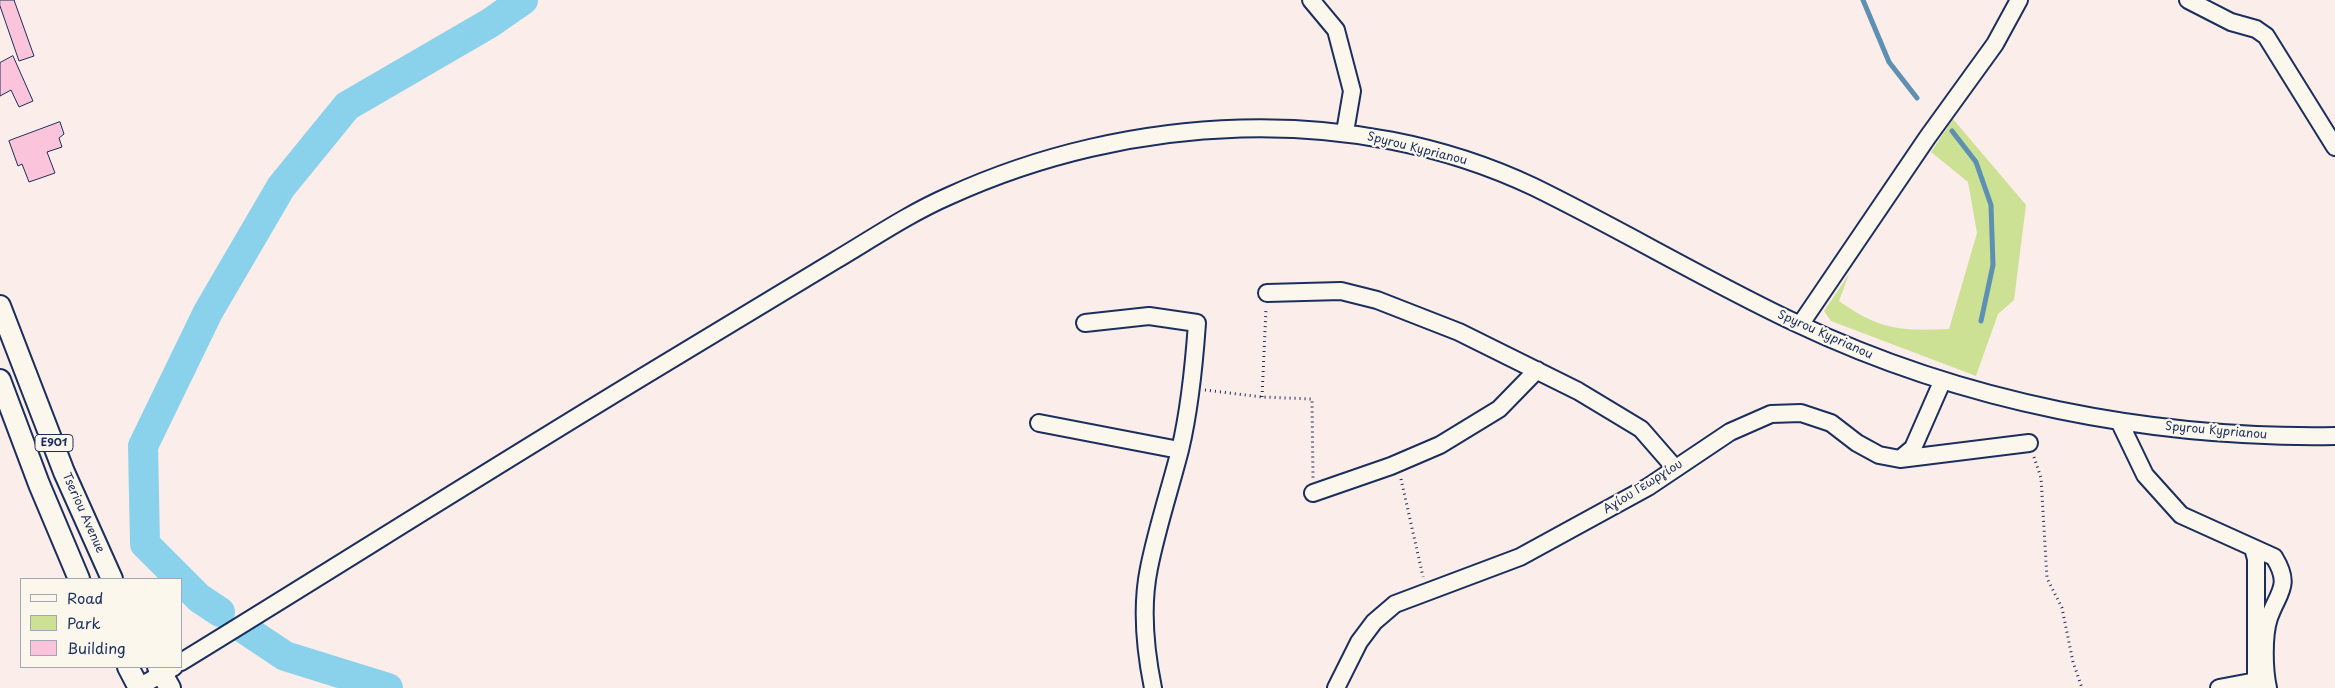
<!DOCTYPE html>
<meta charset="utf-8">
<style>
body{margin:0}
#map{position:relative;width:2335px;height:688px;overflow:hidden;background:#fbede9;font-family:"Playpen Sans",sans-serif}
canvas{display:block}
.legend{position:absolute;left:20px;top:578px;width:162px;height:90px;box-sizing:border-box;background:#fbf7ec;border:1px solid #a1a7b3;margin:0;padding:6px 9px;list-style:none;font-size:15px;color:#1b2f5e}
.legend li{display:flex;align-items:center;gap:10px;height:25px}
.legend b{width:25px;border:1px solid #a1a7b3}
</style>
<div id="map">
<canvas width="2335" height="688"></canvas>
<ul class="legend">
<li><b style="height:6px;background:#fbf7ec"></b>Road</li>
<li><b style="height:14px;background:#cde195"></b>Park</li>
<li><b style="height:14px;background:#fcc4db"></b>Building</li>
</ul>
</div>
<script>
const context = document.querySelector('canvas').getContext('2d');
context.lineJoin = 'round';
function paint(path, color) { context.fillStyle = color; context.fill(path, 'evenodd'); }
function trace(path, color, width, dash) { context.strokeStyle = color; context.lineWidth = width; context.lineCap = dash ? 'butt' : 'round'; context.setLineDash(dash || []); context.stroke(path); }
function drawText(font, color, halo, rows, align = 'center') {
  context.font = font + ' "Playpen Sans",sans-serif'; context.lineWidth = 4.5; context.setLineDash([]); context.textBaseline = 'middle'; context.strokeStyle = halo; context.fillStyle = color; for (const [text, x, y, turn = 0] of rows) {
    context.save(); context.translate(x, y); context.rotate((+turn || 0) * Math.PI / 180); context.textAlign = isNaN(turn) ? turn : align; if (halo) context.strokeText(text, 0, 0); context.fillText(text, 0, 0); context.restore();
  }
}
paint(new Path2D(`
 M1953,119l73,86 -12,95 -16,14 -22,62 -145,-55 -7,-10 25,-37 -10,27c41,29 61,30 110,28l28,-96 -9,-51 -37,-30z`), '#cde195');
trace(new Path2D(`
 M1863,0l26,62 28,36
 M1952,131l24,31 15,43 2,60 -12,56`), '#5e90b3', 5);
trace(new Path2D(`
 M180,579l-35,-35 -2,-98 65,-134 73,-125 66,-81 143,-83 33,-23
 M181,580l18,18 21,14
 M246,630l39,26 103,32`), '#8ad1ec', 30);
const building = new Path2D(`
 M0,0h14l20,56 -15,5 -19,-55z
 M13,56l20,45 -14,6 -8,-17 -11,6v-33z
 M60,122l4,12 -5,4 3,9 -15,5 8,21 -26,9 -7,-18 -4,2 -9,-25z`);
paint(building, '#fcc4db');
trace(building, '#1b2f5e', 1);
const minor = new Path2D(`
 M1311,0l25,30 16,61 -7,41
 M2188,0l43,22 25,7 10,7 69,111
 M1267,293l74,-2 36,9 82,32 119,59 63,38 34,39
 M1085,323l64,-7 48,7c-3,43 -7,85 -17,127 -10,39 -23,78 -31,118 -8,39 -4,81 4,120
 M1800,325l127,-187 68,-94 24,-44
 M2119,421l26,54 36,40 93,42c18,29 4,35 -5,61 -6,18 -5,52 -1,70
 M1039,423l140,27
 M1900,459l129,-16
 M1313,493l78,-27 49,-21 59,-36 38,-39
 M181,662c158,-97 314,-196 473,-292 61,-37 121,-73 182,-110 37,-22 74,-47 113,-64 179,-82 404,-95 585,-9 88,43 173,94 262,136 166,79 356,116 539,113
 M139,687l35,-20
 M1336,688l23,-46 15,-20 21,-18 125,-47 128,-70 82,-55 41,-18 30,-1 30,10 26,20 22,12 21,4 13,-11 29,-66
 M2219,688l37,-7v-122l-3,-11`);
const major = new Path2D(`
 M0,306l64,166 48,107
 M0,380l39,104 40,95
 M128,667l11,21
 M158,667l12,21`);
trace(minor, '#1b2f5e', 20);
trace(major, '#1b2f5e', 24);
trace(new Path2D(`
 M1205,390l57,7 50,2 1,79
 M1262,397l4,-88
 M2034,457l7,21 6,100 15,30 11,54 9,26
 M1401,479l22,98`), '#1b2f5e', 3, [1, 4]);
trace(minor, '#fbf7ec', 16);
trace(major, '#fbf7ec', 20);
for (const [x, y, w] of [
 [54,443,38]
]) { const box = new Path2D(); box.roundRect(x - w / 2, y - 8.5, w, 17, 4); context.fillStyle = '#fbf7ec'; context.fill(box); trace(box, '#1b2f5e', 1); }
drawText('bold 11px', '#1b2f5e', null, [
 ["E901",54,443]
]);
drawText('12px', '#1b2f5e', '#fbf7ec', [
 ["Spyrou Kyprianou",1417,149,14],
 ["Spyrou Kyprianou",1825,335,24],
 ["Spyrou Kyprianou",2216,431,5],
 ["Αγίου Γεωργίου",1643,487,-32],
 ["Tseriou Avenue",83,513,66]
]);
</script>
